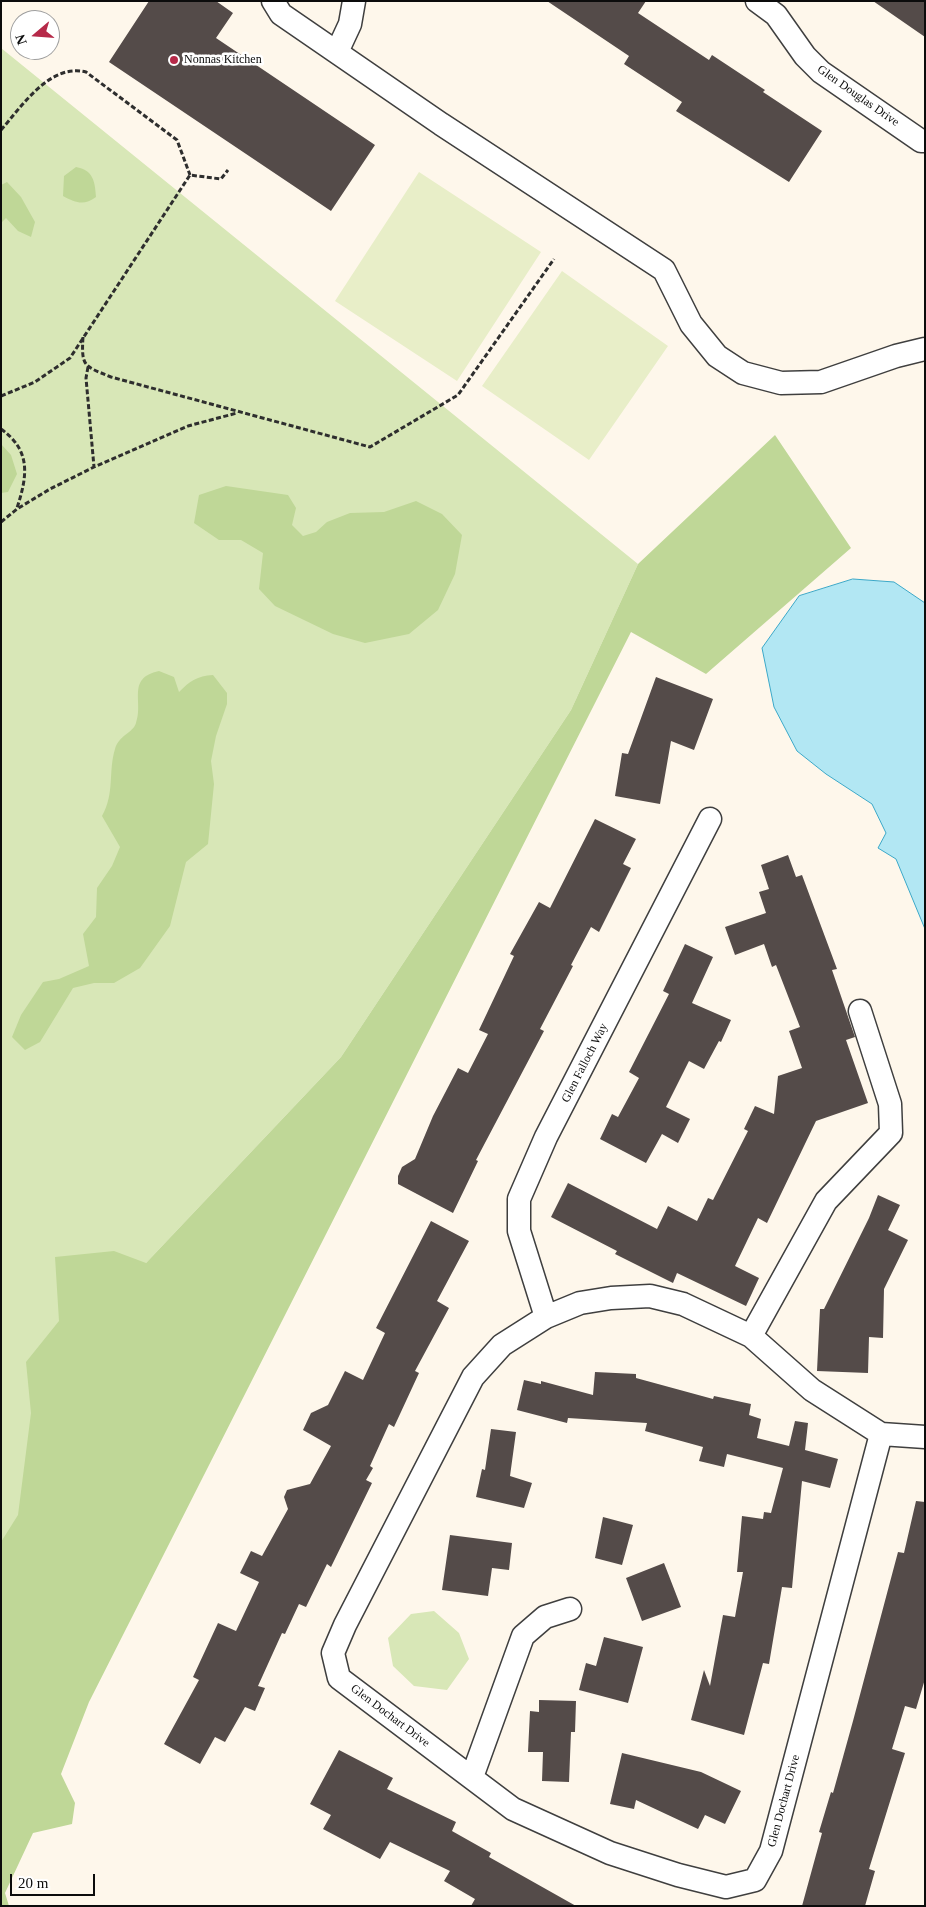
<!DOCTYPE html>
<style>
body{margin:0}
#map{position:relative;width:926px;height:1907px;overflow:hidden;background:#fef7eb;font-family:"Times New Roman",serif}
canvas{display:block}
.frame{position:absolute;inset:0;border:2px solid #0c0c0c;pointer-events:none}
.north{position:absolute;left:10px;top:10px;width:50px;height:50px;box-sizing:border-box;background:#fff;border:1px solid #9e9e9e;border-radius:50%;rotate:252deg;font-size:14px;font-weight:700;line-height:20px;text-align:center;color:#0c0c0c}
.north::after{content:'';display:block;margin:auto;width:18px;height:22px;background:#b62a49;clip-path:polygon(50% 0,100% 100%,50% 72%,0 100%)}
.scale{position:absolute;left:10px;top:1874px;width:85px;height:22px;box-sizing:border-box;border:2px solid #0c0c0c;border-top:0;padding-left:6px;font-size:15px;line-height:18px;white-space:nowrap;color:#0c0c0c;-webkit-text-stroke:4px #fff;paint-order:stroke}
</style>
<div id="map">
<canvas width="926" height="1907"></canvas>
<div class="frame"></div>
<div class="north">N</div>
<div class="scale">20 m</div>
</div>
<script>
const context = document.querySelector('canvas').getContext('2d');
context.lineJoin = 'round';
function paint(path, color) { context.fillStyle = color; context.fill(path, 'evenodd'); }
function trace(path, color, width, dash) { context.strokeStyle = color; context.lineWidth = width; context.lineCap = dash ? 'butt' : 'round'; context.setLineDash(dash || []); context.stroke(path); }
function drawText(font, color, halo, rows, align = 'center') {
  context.font = font + ' "Times New Roman",serif'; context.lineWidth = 5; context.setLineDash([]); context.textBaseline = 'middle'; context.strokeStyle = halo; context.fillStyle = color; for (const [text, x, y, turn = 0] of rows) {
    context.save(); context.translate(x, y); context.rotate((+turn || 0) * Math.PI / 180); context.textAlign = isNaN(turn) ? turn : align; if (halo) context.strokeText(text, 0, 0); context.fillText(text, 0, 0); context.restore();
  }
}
paint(new Path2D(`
 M1,48l637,516 -67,146 -230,347 -195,206 -145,305z
 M434,1611l25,22 10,26 -22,31 -33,-4 -21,-20 -5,-28 23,-24z`), '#d8e7b7');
paint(new Path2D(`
 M76,167c17,3 19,14 20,30 -12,9 -20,6 -33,-1l1,-20z
 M7,182l14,15 14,25 -4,15 -13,-6 -12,-13 -5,5v-38z
 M775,435l76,113 -145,126 -75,-42 -542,1070 -28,72 14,29 -3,21 -39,9 -28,60 4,13h-8v-364l17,-27 13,-102 -5,-51 33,-41 -4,-64 59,-6 32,12 195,-206 230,-347 67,-146z
 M1,444l10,11 6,19 -9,18 -7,1z
 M226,486l62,9 8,13 -4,17 11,11 13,-4 11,-10 23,-9 34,-1 32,-11 26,13 20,21 -7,39 -17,36 -29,24 -44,9 -32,-9 -58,-28 -16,-17 4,-36 -22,-13h-22l-25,-17 5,-28z
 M159,671l15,6 5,15c11,-11 18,-16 34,-17l14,18v11l-11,32 -5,25 3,23 -6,60 -22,18 -16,64 -30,42 -26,15h-20l-21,5 -33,54 -15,8 -13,-13 9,-22 22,-33 16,-3 30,-13 -6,-32 13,-17 1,-29 15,-22 8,-19 -18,-31c13,-23 6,-44 13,-67 4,-14 18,-16 21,-26 8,-21 -10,-45 23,-52z`), '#bfd797');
paint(new Path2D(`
 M419,172l122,80 -84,129 -122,-80z
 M562,271l106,75 -79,114 -107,-74z`), '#e8eec8');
const water = new Path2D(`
 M853,579l41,3 31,21v326l-29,-70 -18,-11 8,-15 -14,-29 -46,-30 -29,-23 -23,-44 -12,-59 37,-52z`);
paint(water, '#b2e7f3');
trace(water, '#3ca8c8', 1);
paint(new Path2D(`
 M149,1h67l17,12 -17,25 159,107 -44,66 -222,-149z
 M547,1h99l-8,12 71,47 3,-5 53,35 -2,2 59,39 -33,51 -113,-71 6,-9 -58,-38 5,-8z
 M873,1h52v36z
 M656,677l57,22 -19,51 -23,-9 -11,63 -45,-8 7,-43 6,1z
 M595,819l41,20 -13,25 8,4 -32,64 -8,-5 -20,38 2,1 -33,63 4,2 -68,129 2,1 -25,52 -55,-29v-8l4,-9 13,-8 18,-43 25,-48 10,5 20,-39 -9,-4 35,-74 -4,-2 29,-52 11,6z
 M788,855l8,22 6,-2 35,94 -5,1 23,67 -9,3 22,63 -52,18 -49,102 -9,-5 -23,48 24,12 -13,28 -69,-33 -4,10 -58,-29 2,-3 -66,-34 17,-34 89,46 11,-23 29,15 11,-23 5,2 35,-69 -4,-2 11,-23 19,8 4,-38 24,-8 -13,-37 11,-4 -24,-62 -4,2 -8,-23 -29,11 -10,-28 41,-14 -7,-21 10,-3 -8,-24z
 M685,944l28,13 -21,46 39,17 -10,22 -2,-1 -15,28 -15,-8 -23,46 24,12 -12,24 -16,-9 -16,29 -46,-24 12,-25 6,3 21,-39 -10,-6 40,-78 -6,-3z
 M878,1195l22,10 -12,25 20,10 -24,49 -1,49 -14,-1 -1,36 -51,-2 3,-62h4l45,-91z
 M431,1221l38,20 -32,60 12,7 -34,63 4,2 -25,54 -5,-3 -19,42 3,2 -7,12 6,3 -41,84 -4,-3 -21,43 -7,-3 -14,30 -3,-1 -24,53 7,2 -10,23 -10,-4 -20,35 -10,-5 -15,27 -36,-20 35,-64 -6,-3 25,-54 18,8 23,-49 -19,-9 11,-22 11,5 26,-47 -4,-12 3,-7 23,-6 21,-38 -28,-16 8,-17 17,-8 17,-34 18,9 22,-47 -9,-5z
 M595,1372l41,2v4l77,21 1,-3 37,8 -2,11 12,4 -4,19 32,8 6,-25 13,2 -3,27 33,9 -8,29 -28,-7 -10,107 -10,-1 -13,77 -6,-1 -19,72 -53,-15 13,-50 6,16 13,-71 12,2 8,-45h-6l5,-56 21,3 1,-7 7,1 12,-45 -56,-14 -3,13 -25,-6 4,-14 -58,-16 2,-8 -79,-5 -1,5 -50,-13 7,-30 17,4v-3l52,14z
 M491,1429l25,3 -6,44 22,7 -8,25 -48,-11 6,-28 3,1z
 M916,1501l9,1v177l-9,30 -11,-3 -13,43 13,4 -36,116 6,2 -10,35h-63l20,-73 -3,-1 12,-40 2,1 20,-72 45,-169 6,1z
 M603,1517l30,8 -11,40 -27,-7z
 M450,1535l62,8 -3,27 -17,-2 -4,28 -46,-6z
 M664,1563l17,44 -39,14 -16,-43z
 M604,1637l39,10 -15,56 -49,-13 7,-27 10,3z
 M539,1700l37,1 -1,31h-4l-2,50 -27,-1 1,-29h-15l2,-41 9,1z
 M339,1750l54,28 -6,11 69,33 -4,9 39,22 -2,4 87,49h-105l4,-7 -31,-18 6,-10 -60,-29 -10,17 -57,-30 8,-14 -21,-11z
 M622,1753l79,19 40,19 -16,33 -20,-9 -7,14 -62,-29 -2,9 -24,-5z`), '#544b49');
const street = new Path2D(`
 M273,1l8,13 160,110 223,146 27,54 26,32 26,17 38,10 40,-1 75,-26 29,-7
 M757,1l19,14 29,41 16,16 100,69h4
 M337,52l13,-28 4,-23
 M546,1317l-27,-86v-32l27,-62 164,-318
 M751,1336l75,-135 65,-68 -1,-29 -30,-93
 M881,1434l-110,417 -16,29 -29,7 -48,-12 -68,-22 -97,-44 -174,-131 -6,-25 12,-28 128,-248 29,-32 44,-28 34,-14 31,-5 39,-2 33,8 68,32 61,54 69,44 44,3
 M472,1777l51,-141 22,-19 25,-8`);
trace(street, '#3f3f3f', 25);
trace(new Path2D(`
 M1,130c21,-24 49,-67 85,-58l91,68 13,35
 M83,337c-2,31 2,29 28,40l259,70 88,-52 96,-136
 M88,367l-2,11 8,89
 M1,396l34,-14 35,-24 120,-183 31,4 7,-9
 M1,429c31,22 26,48 16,79
 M1,522l16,-13 33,-20 44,-22 94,-41 49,-13`), '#2e2e2e', 3, [5, 2.5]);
trace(street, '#fff', 22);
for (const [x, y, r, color] of [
 [174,60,5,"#b62a49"]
]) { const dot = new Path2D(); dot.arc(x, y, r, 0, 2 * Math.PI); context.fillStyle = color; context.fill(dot); trace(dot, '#fff', 2); }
drawText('12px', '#0c0c0c', '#fff', [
 ["Nonnas Kitchen",184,60]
], 'left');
drawText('12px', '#0c0c0c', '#fff', [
 ["Glen Douglas Drive",858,96,35],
 ["Glen Falloch Way",585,1063,-63],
 ["Glen Dochart Drive",390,1716,37],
 ["Glen Dochart Drive",784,1801,-75]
]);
</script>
